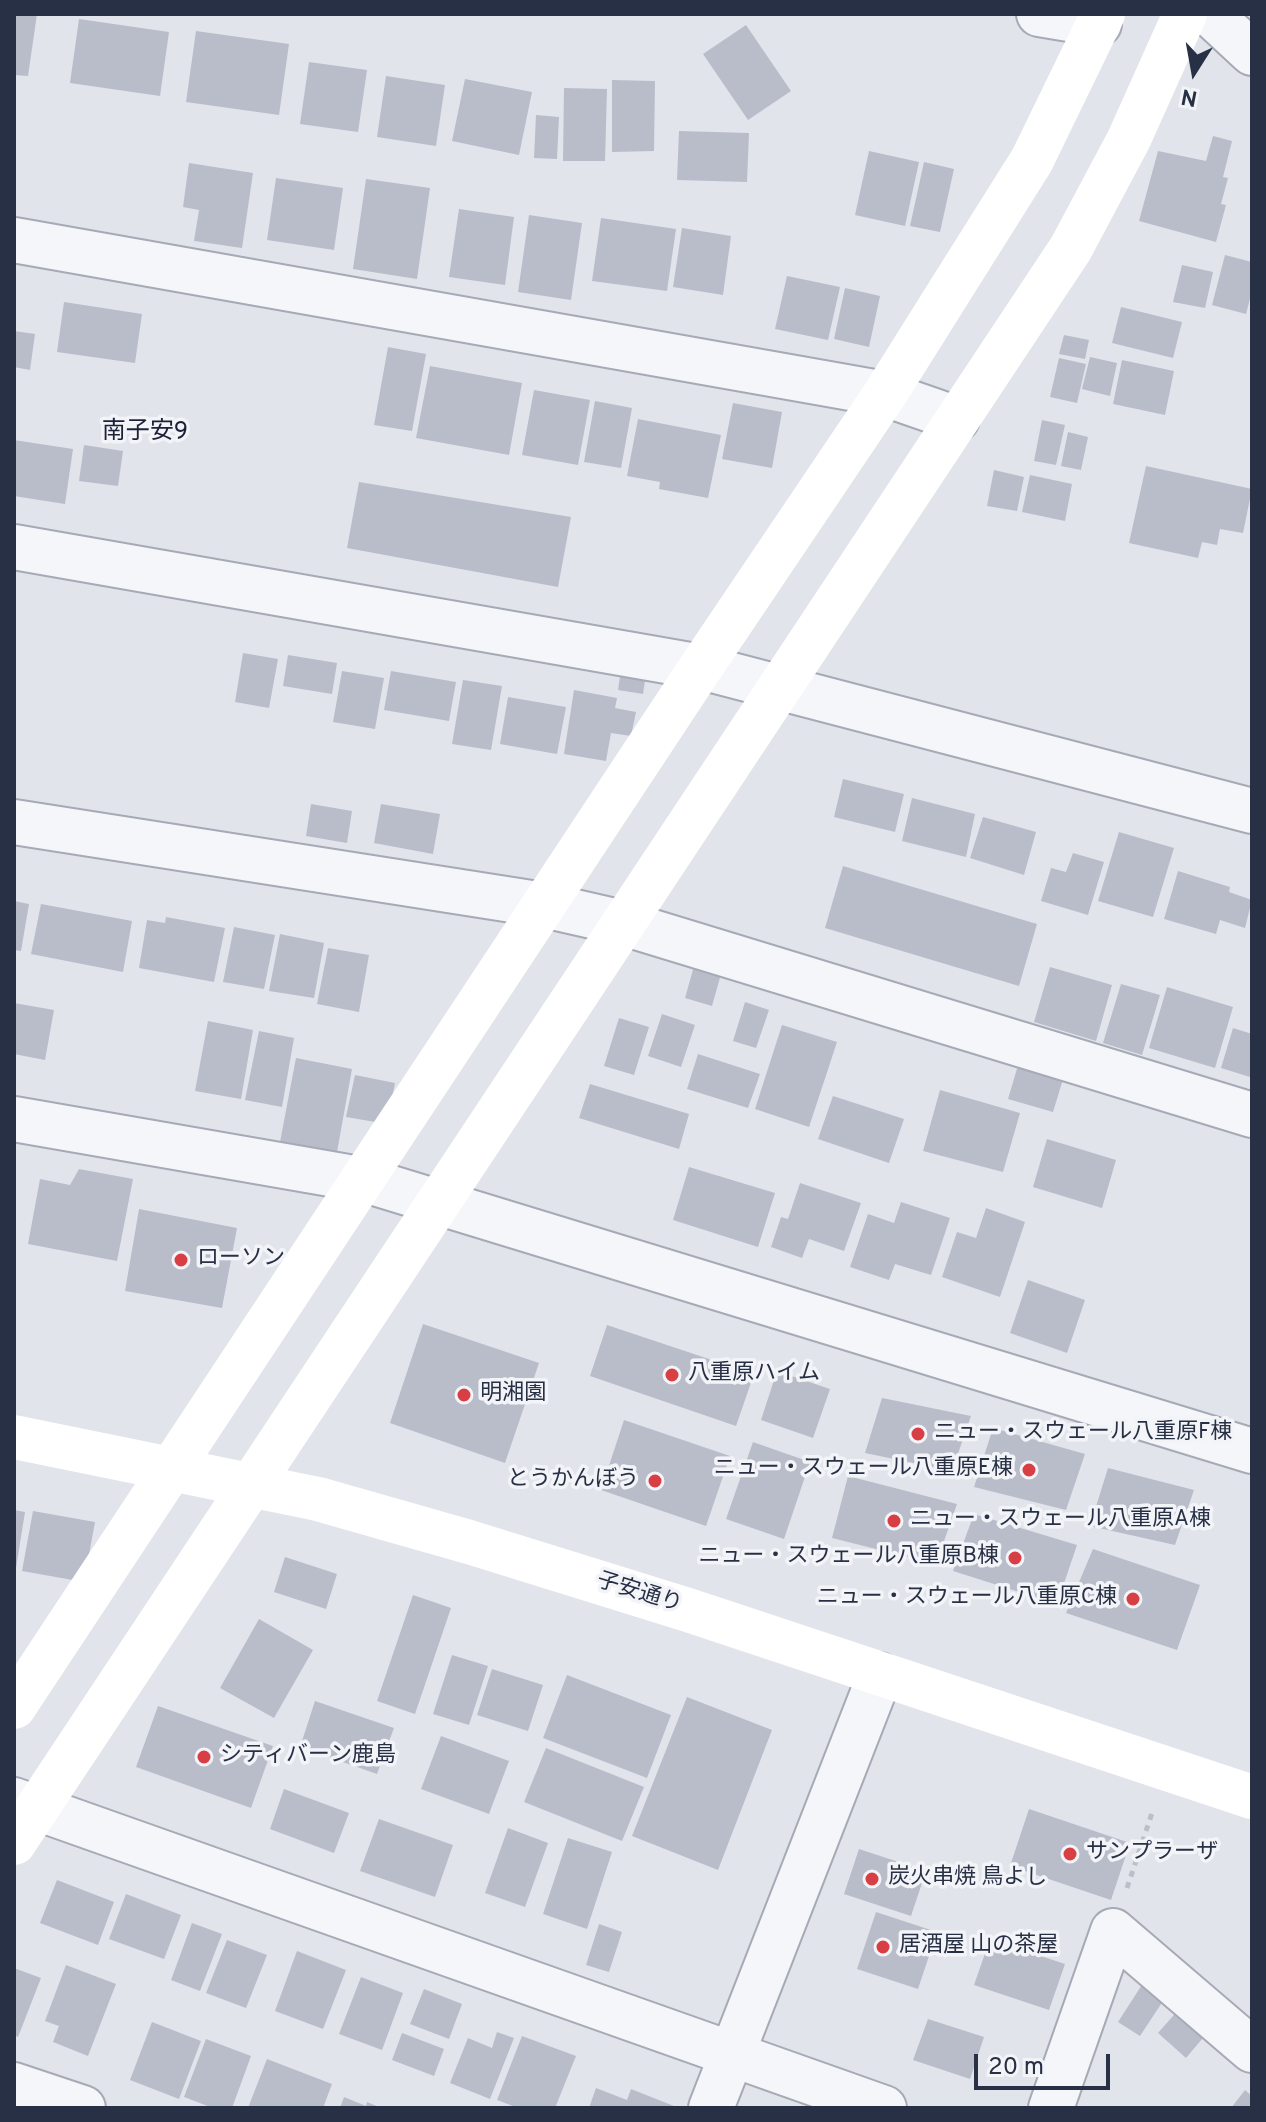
<!DOCTYPE html>
<meta charset="utf-8">
<style>
body{margin:0}
#map{position:relative;width:1266px;height:2122px;overflow:hidden;background:#e2e4eb;font-family:Overpass,sans-serif}
canvas{display:block}
.frame{position:absolute;inset:0;border:16px solid #283045;pointer-events:none}
.north{position:absolute;left:1154px;top:32px;width:80px;height:80px;-webkit-text-stroke:6px #f2f4f8;paint-order:stroke;rotate:191deg;font-size:22px;font-weight:700;line-height:32px;text-align:center;color:#283045}
.north::after{content:'';display:block;margin:auto;width:28px;height:36px;background:#283045;clip-path:polygon(50% 0,100% 100%,50% 72%,0 100%)}
.scale{position:absolute;left:974px;top:2054px;width:136px;height:36px;box-sizing:border-box;border:4px solid #283045;border-top:0;padding-left:10px;font-size:24px;line-height:28px;white-space:nowrap;color:#283045;-webkit-text-stroke:6px #f2f4f8;paint-order:stroke}
</style>
<div id="map">
<canvas width="1266" height="2122"></canvas>
<div class="frame"></div>
<div class="north">N</div>
<div class="scale">20 m</div>
</div>
<script>
const context = document.querySelector('canvas').getContext('2d');
context.lineJoin = 'round';
function paint(path, color) { context.fillStyle = color; context.fill(path, 'evenodd'); }
function trace(path, color, width, dash) { context.strokeStyle = color; context.lineWidth = width; context.lineCap = dash ? 'butt' : 'round'; context.setLineDash(dash || []); context.stroke(path); }
function drawText(font, color, halo, rows, align = 'center') {
  context.font = font + ' Overpass,"Noto Sans JP",sans-serif'; context.lineWidth = 7; context.setLineDash([]); context.textBaseline = 'middle'; context.strokeStyle = halo; context.fillStyle = color; for (const [text, x, y, turn = 0] of rows) {
    context.save(); context.translate(x, y); context.rotate((+turn || 0) * Math.PI / 180); context.textAlign = isNaN(turn) ? turn : align; if (halo) context.strokeText(text, 0, 0); context.fillText(text, 0, 0); context.restore();
  }
}
paint(new Path2D(`
 M14,14h23l-9,62 -14,-1z
 M79,19l90,13 -9,64 -90,-13z
 M746,25l45,66 -43,29 -45,-66z
 M196,31l93,13 -10,71 -93,-13z
 M309,62l58,8 -9,62 -58,-8z
 M386,76l59,9 -9,61 -59,-9z
 M465,79l67,13 -13,63 -67,-14z
 M612,80l43,1 -1,70 -42,1z
 M564,88l43,1 -2,72h-42z
 M536,115l23,2 -2,42 -23,-1z
 M679,131l70,2 -2,49 -70,-2z
 M1213,136l19,5 -9,36 5,1 -7,26 5,1 -10,37 -77,-21 19,-70 48,10z
 M869,151l50,11 -14,64 -50,-11z
 M924,162l30,7 -14,63 -30,-6z
 M189,163l64,10 -11,75 -48,-7 5,-31 -16,-3z
 M276,178l67,10 -9,62 -67,-10z
 M366,179l64,9 -13,91 -64,-10z
 M459,209l55,8 -9,68 -56,-8z
 M529,215l53,8 -11,77 -53,-8z
 M601,218l75,11 -9,62 -75,-10z
 M682,228l49,8 -8,59 -50,-8z
 M1225,255l27,7v29l-6,23 -34,-9z
 M1182,265l31,7 -8,36 -32,-6z
 M787,276l53,11 -12,53 -53,-11z
 M845,288l35,8 -11,51 -35,-8z
 M64,302l78,12 -7,49 -78,-11z
 M1121,307l61,15 -9,36 -61,-15z
 M14,331l21,3 -5,36 -16,-3z
 M1064,335l25,5 -4,19 -26,-5z
 M388,347l38,7 -14,77 -38,-6z
 M1090,357l27,6 -7,33 -28,-7z
 M1059,358l27,6 -9,39 -27,-6z
 M1122,360l52,11 -9,44 -52,-11z
 M430,366l92,17 -13,72 -93,-17z
 M534,390l56,10 -12,65 -56,-10z
 M595,401l37,7 -11,60 -37,-6z
 M733,403l49,9 -10,56 -50,-9z
 M638,419l83,16 -13,63 -49,-9 1,-7 -33,-6z
 M1042,420l23,5 -9,40 -22,-4z
 M1068,432l20,5 -7,33 -20,-4z
 M14,440l59,9 -8,55 -51,-8z
 M84,445l39,6 -5,35 -39,-5z
 M1146,466l106,23 -9,44 -23,-4 -3,16 -15,-3 -4,16 -69,-15z
 M994,470l30,7 -7,34 -30,-5z
 M1030,475l42,9 -7,37 -43,-9z
 M359,482l212,35 -13,70 -211,-39z
 M243,653l35,6 -9,49 -34,-6z
 M288,655l49,8 -5,31 -49,-8z
 M621,670l25,4 -3,20 -25,-4z
 M342,671l42,7 -9,51 -42,-7z
 M391,671l65,11 -7,39 -65,-11z
 M463,680l39,6 -11,64 -39,-6z
 M574,690l43,8 -2,10 21,4 -5,24 -20,-3 -5,28 -42,-7z
 M508,697l58,10 -9,47 -57,-10z
 M843,779l61,15 -9,38 -61,-15z
 M912,798l63,16 -9,43 -64,-16z
 M311,804l41,7 -5,32 -41,-7z
 M381,804l59,10 -7,40 -59,-11z
 M983,817l53,15 -12,43 -54,-17z
 M1119,832l55,16 -21,69 -55,-16z
 M1073,853l31,9 -16,53 -47,-14 10,-33 15,4z
 M843,866l194,58 -18,62 -194,-58z
 M1178,871l52,16 -1,5 23,8 -7,28 -25,-8 -4,14 -52,-15z
 M14,901l15,3 -8,47 -7,-1z
 M41,904l91,17 -9,51 -92,-18z
 M166,917l59,11 -11,54 -75,-14 8,-48 18,3z
 M234,927l41,8 -11,54 -41,-7z
 M280,934l44,9 -10,55 -45,-7z
 M328,948l41,7 -10,57 -42,-8z
 M694,966l27,8 -9,32 -27,-8z
 M1050,967l62,18 -16,56 -62,-19z
 M1121,984l39,11 -18,60 -39,-12z
 M1167,987l66,20 -18,61 -66,-20z
 M745,1002l24,8 -13,38 -23,-7z
 M14,1003l40,7 -9,50 -31,-6z
 M662,1014l33,11 -14,42 -33,-11z
 M619,1018l30,9 -15,48 -30,-9z
 M208,1021l45,9 -12,69 -46,-8z
 M782,1025l55,17 -28,85 -54,-18z
 M1233,1028l19,6 -2,43 -29,-9z
 M259,1031l35,7 -12,69 -37,-7z
 M698,1054l62,20 -12,34 -61,-19z
 M296,1058l56,11 -15,83 -57,-10z
 M1019,1062l45,14 -11,36 -45,-13z
 M355,1075l40,8 -8,41 -41,-7z
 M590,1084l99,30 -10,35 -100,-31z
 M940,1090l80,23 -17,59 -80,-21z
 M833,1096l71,23 -15,44 -71,-24z
 M1047,1139l69,21 -14,48 -69,-21z
 M689,1167l86,26 -17,54 -85,-27z
 M79,1169l54,10 -16,82 -89,-17 12,-65 30,6z
 M800,1183l61,20 -17,48 -35,-12 -7,19 -31,-11 10,-30 7,2z
 M901,1202l49,16 -19,57 -36,-11 -6,16 -39,-13 18,-53 26,9z
 M986,1208l39,14 -25,75 -58,-20 15,-45 19,6z
 M139,1209l98,19 -15,80 -97,-17z
 M1028,1280l57,20 -18,53 -57,-20z
 M423,1324l116,39 -34,100 -115,-40z
 M607,1325l147,49 -18,52 -146,-50z
 M777,1371l53,18 -17,49 -52,-18z
 M882,1398l89,18 -19,55 -87,-18z
 M624,1420l106,36 -24,70 -105,-36z
 M993,1428l92,26 -19,56 -92,-23z
 M753,1442l57,20 -26,77 -58,-20z
 M1108,1468l86,22 -19,55 -85,-19z
 M848,1476l109,28 -21,60 -104,-26z
 M14,1510l11,2 -9,56 -2,-1z
 M33,1511l62,11 -11,60 -62,-11z
 M974,1514l103,31 -20,59 -104,-33z
 M1093,1549l107,36 -23,65 -111,-37z
 M285,1557l52,17 -11,35 -52,-17z
 M413,1595l38,13 -36,106 -38,-13z
 M259,1619l54,31 -39,68 -54,-30z
 M452,1655l36,11 -19,59 -36,-11z
 M492,1669l51,16 -15,46 -51,-16z
 M567,1675l104,40 -24,63 -104,-40z
 M687,1697l85,33 -54,140 -86,-34z
 M315,1701l79,27 -17,46 -77,-27z
 M158,1706l115,40 -22,62 -115,-41z
 M441,1736l68,25 -20,53 -68,-25z
 M546,1748l98,39 -22,54 -98,-39z
 M284,1789l65,24 -15,40 -64,-24z
 M1029,1809l101,34 -19,57 -101,-34z
 M379,1819l74,26 -18,52 -75,-26z
 M508,1828l40,15 -23,64 -40,-14z
 M568,1838l44,14 -25,77 -44,-15z
 M859,1849l67,22 -15,45 -67,-22z
 M57,1880l57,22 -16,43 -58,-22z
 M126,1894l55,21 -17,44 -55,-20z
 M876,1912l61,20 -19,57 -61,-20z
 M192,1923l30,11 -22,57 -29,-11z
 M599,1924l23,8 -13,40 -23,-7z
 M990,1939l75,25 -16,46 -75,-25z
 M227,1940l40,15 -21,53 -40,-15z
 M297,1951l49,19 -23,59 -48,-18z
 M66,1965l50,19 -28,72 -35,-14 6,-16 -14,-5z
 M14,1968l27,10 -23,59 -4,-2z
 M361,1977l42,16 -21,57 -43,-16z
 M1145,1980l22,15 -27,41 -22,-14z
 M424,1989l38,15 -13,35 -39,-15z
 M1180,2008l28,24 -22,26 -28,-25z
 M928,2019l56,18 -14,42 -57,-19z
 M152,2022l49,19 -22,58 -49,-19z
 M497,2032l17,6 -24,61 -40,-16 18,-45 24,10z
 M402,2033l42,16 -10,27 -42,-16z
 M522,2036l54,20 -21,52h-37l-21,-8z
 M206,2039l45,17 -19,52h-19l-29,-11z
 M267,2059l65,25 -9,24h-75z
 M596,2088l31,12 4,-11 48,19h-90z
 M1245,2090l7,6v12h-21z
 M344,2097l22,9 1,-4 14,6h-41z`), '#b9bdca');
const street = new Path2D(`
 M1039,14l60,10
 M1210,14l42,39
 M14,240l871,154 72,25
 M14,547l687,120 551,144
 M14,822l530,83 79,18 629,192
 M14,1119l351,61 887,271
 M14,1800l870,308
 M14,2085l69,23
 M711,2108l169,-433
 M1051,2108l62,-177 139,119`);
trace(street, '#a6aab6', 48);
trace(new Path2D(`
 M1127,1888l25,-75`), '#bcbfc7', 5, [6, 6]);
trace(street, '#f5f6f9', 44);
trace(new Path2D(`
 M14,1437l304,62 151,43 219,68 564,187
 M14,1707l687,-1040 184,-273 147,-234 71,-146
 M14,1843l1057,-1595 58,-109 56,-125`), '#fff', 44);
for (const [x, y, r, color] of [
 [181,1260,8,"#d83f45"],
 [672,1375,8,"#d83f45"],
 [464,1395,8,"#d83f45"],
 [918,1434,8,"#d83f45"],
 [1029,1470,8,"#d83f45"],
 [655,1481,8,"#d83f45"],
 [894,1521,8,"#d83f45"],
 [1015,1558,8,"#d83f45"],
 [1133,1599,8,"#d83f45"],
 [204,1757,8,"#d83f45"],
 [1070,1854,8,"#d83f45"],
 [872,1879,8,"#d83f45"],
 [883,1947,8,"#d83f45"]
]) { const dot = new Path2D(); dot.arc(x, y, r, 0, 2 * Math.PI); context.fillStyle = color; context.fill(dot); trace(dot, '#f2f4f8', 3); }
drawText('22px', '#283045', '#f2f4f8', [
 ["ローソン",197,1260],
 ["八重原ハイム",688,1375],
 ["明湘園",480,1395],
 ["ニュー・スウェール八重原F棟",934,1434],
 ["ニュー・スウェール八重原E棟",1013,1470,"right"],
 ["とうかんぼう",639,1481,"right"],
 ["ニュー・スウェール八重原A棟",910,1521],
 ["ニュー・スウェール八重原B棟",999,1558,"right"],
 ["ニュー・スウェール八重原C棟",1117,1599,"right"],
 ["シティバーン鹿島",220,1757],
 ["サンプラーザ",1086,1854],
 ["炭火串焼 鳥よし",888,1879],
 ["居酒屋 山の茶屋",899,1947]
], 'left');
drawText('22px', '#283045', '#f2f4f8', [
 ["子安通り",639,1594,17]
]);
drawText('24px', '#1b2136', '#f2f4f8', [
 ["南子安9",145,433]
]);
</script>
